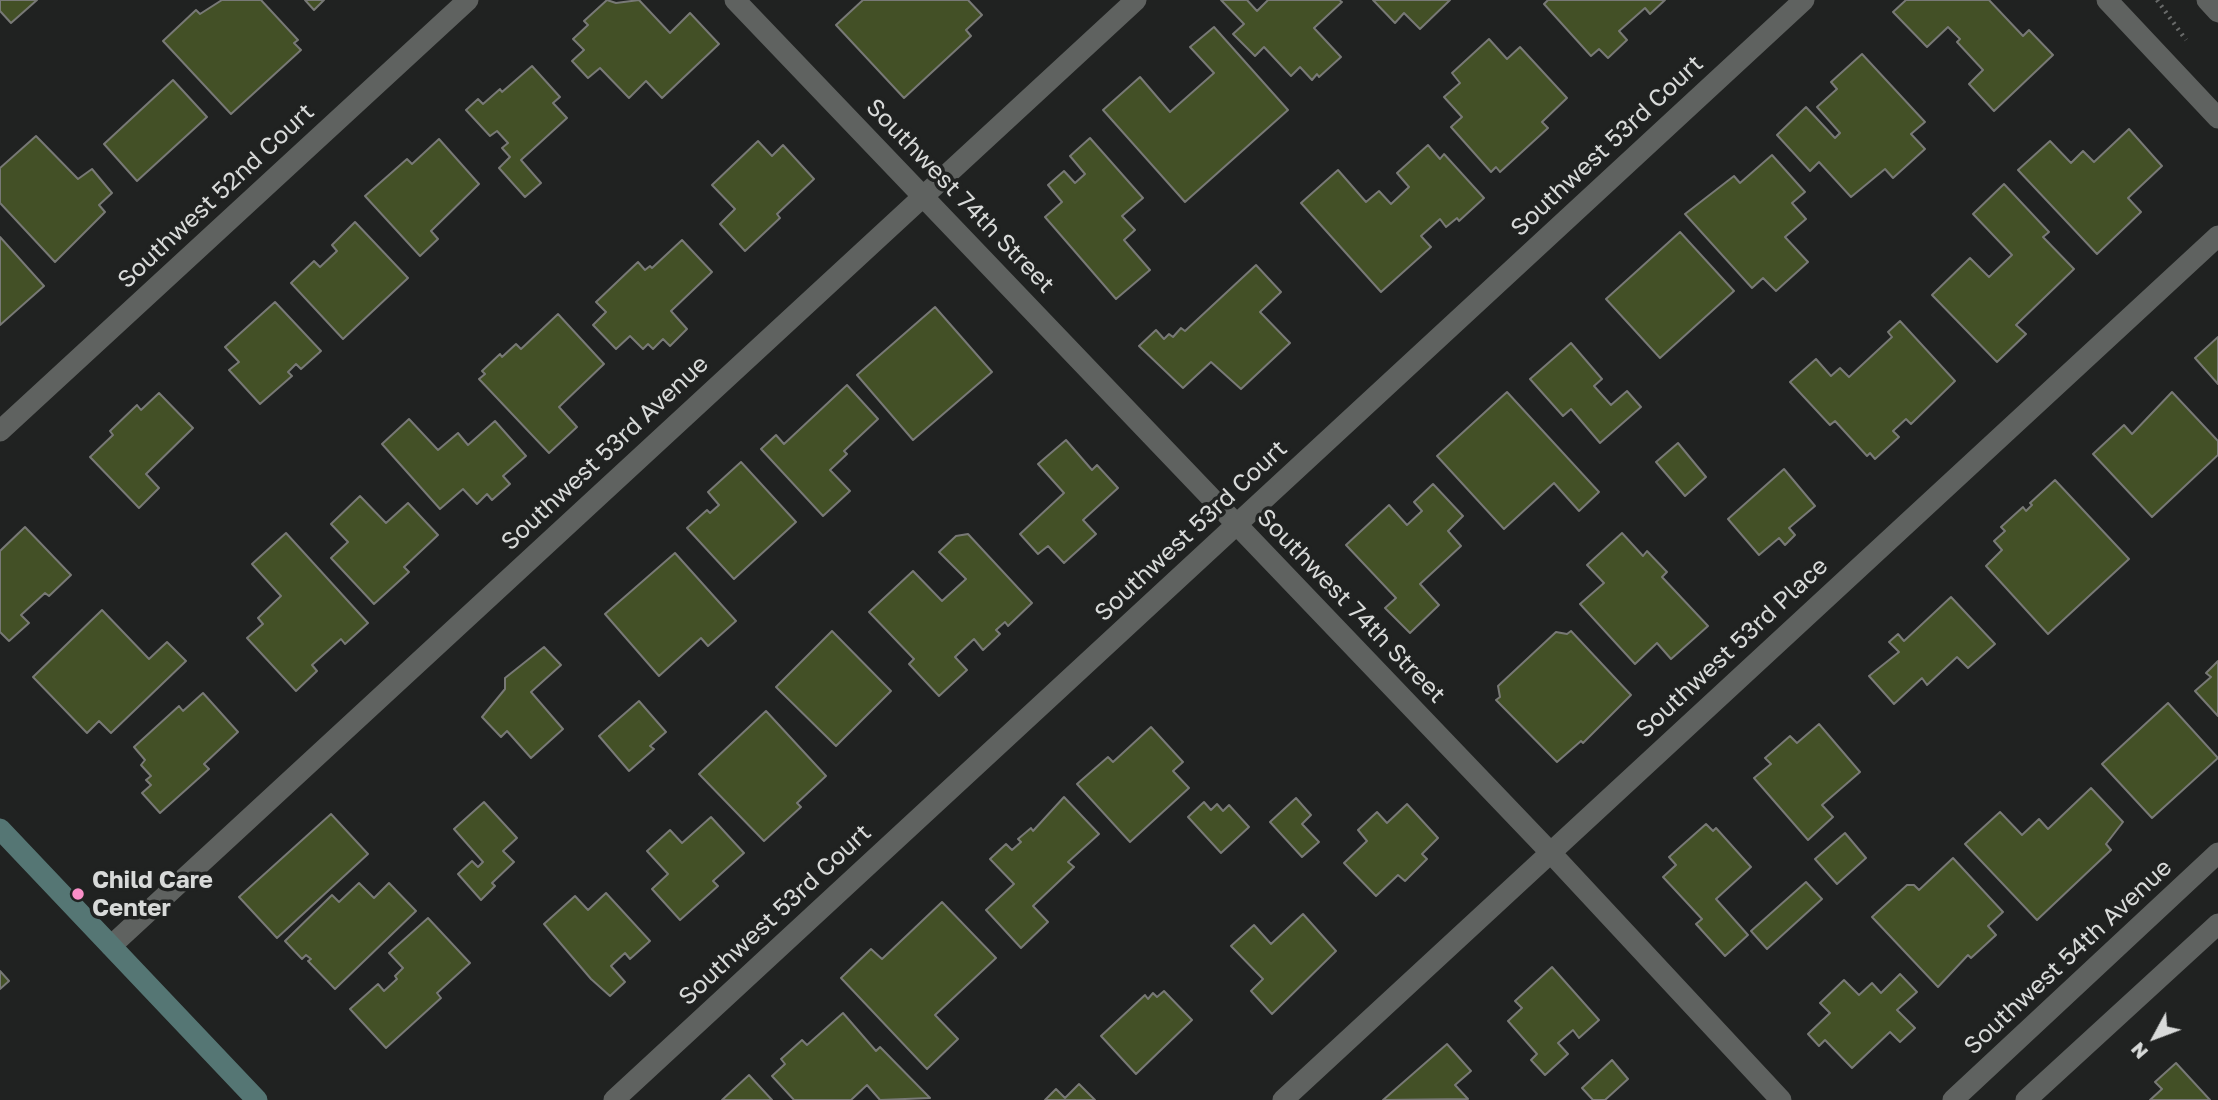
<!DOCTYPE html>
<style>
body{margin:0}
#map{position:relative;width:2218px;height:1100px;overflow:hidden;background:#202221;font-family:"Golos Text",sans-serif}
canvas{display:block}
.north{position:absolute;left:2120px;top:1002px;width:70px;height:70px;-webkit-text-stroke:5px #202221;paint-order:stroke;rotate:229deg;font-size:19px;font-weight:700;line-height:28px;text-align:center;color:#d8dad9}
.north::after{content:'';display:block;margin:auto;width:24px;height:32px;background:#d8dad9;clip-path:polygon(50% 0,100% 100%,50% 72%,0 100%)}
</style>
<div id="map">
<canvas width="2218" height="1100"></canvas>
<div class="north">N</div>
</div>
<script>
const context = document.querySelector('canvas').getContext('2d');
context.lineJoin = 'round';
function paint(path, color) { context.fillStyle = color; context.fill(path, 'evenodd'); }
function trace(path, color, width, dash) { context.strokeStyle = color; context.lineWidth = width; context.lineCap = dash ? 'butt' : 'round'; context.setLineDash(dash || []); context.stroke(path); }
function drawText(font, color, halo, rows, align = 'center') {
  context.font = font + ' "Golos Text",sans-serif'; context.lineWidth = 7; context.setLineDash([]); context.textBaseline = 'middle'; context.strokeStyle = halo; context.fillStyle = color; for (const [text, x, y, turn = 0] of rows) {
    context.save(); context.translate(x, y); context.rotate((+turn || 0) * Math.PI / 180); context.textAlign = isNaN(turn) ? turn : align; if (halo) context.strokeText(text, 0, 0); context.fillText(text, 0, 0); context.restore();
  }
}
const building = new Path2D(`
 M0,0h37l-26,23 -11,-12z
 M222,0h39l37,40 -4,3 7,7 -70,64 -68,-73 33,-31 4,4z
 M305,0h19l-10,10z
 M607,0l9,3 23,-3 31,33 20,-20 29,31 -57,54 -16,-17 -17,17 -29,-30 -12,10 -16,-17 12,-11 -11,-11 15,-14 -4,-4z
 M863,0h105l14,15 -16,15 5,6 -67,62 -68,-73z
 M1221,0h26l10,11 11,-11h71l3,2 -28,26 27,29 -22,20 -2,-3 -5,6 -12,-13 -9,9 -27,-29 -9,9 -22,-22 11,-10z
 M1373,0h77l-30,29 -16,-16 -9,10z
 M1548,0h117l-15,14 -5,-6 -26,23 8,9 -19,18 -9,-9 -8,7 -47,-52z
 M1906,0h83l34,36 6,-6 24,25 -59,56 -25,-27 14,-14 -26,-28 3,-3 -12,-12 -21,20 -34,-35z
 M1214,27l74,83 -103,92 -82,-92 37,-33 30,35 44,-39 -24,-26z
 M1489,39l18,20 13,-12 47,51 -25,24 6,6 -48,44 -4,-5 -5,5 -40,-45 11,-10 -18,-20 16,-14 -8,-10z
 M1862,54l63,68 -14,12 14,15 -32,29 -8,-9 -34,28 -32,-35 -9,9 -33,-36 29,-28 29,31 5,-5 -23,-26 20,-18 -6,-7z
 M532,66l28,31 -7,6 14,15 -46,42 20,23 -16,14 -26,-29 11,-11 -8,-9 6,-5 -11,-12 -7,5 -24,-26 12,-11 5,5 17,-15 2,3z
 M173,80l34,37 -70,64 -33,-37z
 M2129,129l33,37 -34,32 13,14 -44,42 -79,-84 32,-29 21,22 12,-12 11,11z
 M36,136l42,43 14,-10 20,24 -13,12 6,7 -50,50 -55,-59v-35z
 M1090,138l53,60 -21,18 13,14 -11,10 26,30 -34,29 -71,-82 17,-15 -14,-17 16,-14 11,12 10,-9 -15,-18z
 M439,139l40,45 -48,47 7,8 -18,17 -55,-60 42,-37 5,5z
 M758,141l14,15 11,-11 31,34 -37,35 3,4 -35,33 -25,-27 15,-15 -23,-24z
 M1428,145l12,14 4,-5 40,44 -25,23 -2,-3 -11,9 -6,-8 -19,17 10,11 -50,45 -80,-89 37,-33 28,32 13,-11 12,13 18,-17 -12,-14z
 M1772,155l33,37 -13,11 14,16 -21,18 23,25 -32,29 -13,-13 -11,10 -67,-74 49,-38 6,7z
 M2004,184l45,48 -6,5 31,32 -58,56 10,9 -29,28 -65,-67 38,-37 19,19 23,-22 -39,-41z
 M355,222l53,56 -65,61 -52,-56 23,-22 6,6 17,-16 -5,-6z
 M1680,232l54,59 -74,67 -54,-59z
 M0,237l44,49 -44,39z
 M682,240l30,32 -41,39 16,18 -17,17 -7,-7 -10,10 -5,-5 -5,5 -13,-13 -14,13 -23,-24 13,-13 -10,-10 42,-40 7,8 5,-4 2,2z
 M1256,265l25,27 -21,20 30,31 -49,46 -30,-27 -28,26 -44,-42 17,-16 8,9 5,-5 4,3 8,-9 4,3z
 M275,302l46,49 -20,18 -5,-5 -8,8 4,4 -32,28 -31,-34 10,-8 -14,-15z
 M935,307l57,65 -79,68 -56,-65z
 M558,314l46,50 -45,43 18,20 -28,26 -70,-74 6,-5 -3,-3 18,-17 2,3 14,-13 5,5z
 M1900,321l55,60 -44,43 -5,-5 -13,12 6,6 -24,22 -5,-6 -3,3 -32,-35 -5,4 -40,-43 26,-23 15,17 9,-8 9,9 43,-40 -4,-5z
 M2218,337v47l-23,-26z
 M1571,343l31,36 -8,7 17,19 16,-14 14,16 -41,36 -29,-34 -8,7 -33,-37z
 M847,385l31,34 -34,32 3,3 -17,16 20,21 -27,25 -62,-67 15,-14 8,9z
 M1507,392l92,100 -20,19 -25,-28 -50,46 -67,-73z
 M2172,392l46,49v14l-66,62 -59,-63 31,-29 8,9z
 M159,393l34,35 -47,46 13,14 -20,20 -49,-51 23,-22 -3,-4 27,-26 4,5z
 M409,419l29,31 20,-17 10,12 27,-24 31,35 -23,20 7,8 -18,16 -5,-6 -10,10 -14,-15 -23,20 -58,-65z
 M1066,440l26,30 5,-5 21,23 -35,32 13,14 -32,29 -16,-17 -10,8 -18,-20 44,-41 -26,-29z
 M1678,443l28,34 -21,19 -29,-34z
 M741,462l55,60 -62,57 -47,-51 20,-18 3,3 9,-8 -11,-13z
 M1784,469l31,37 -26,22 6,7 -10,10 -6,-7 -20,17 -31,-36z
 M2055,480l74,79 -81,75 -62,-68 16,-16 -8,-9 11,-10 -4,-4 22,-20 3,4 6,-6 -2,-2z
 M1433,484l30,32 -15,15 13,15 -41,38 19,21 -29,28 -25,-25 11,-10 -50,-53 43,-40 18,20 15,-14 -8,-9z
 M360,496l26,27 22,-20 30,32 -34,32 5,5 -35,32 -43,-46 17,-16 -17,-18z
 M25,527l46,48 -22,21 -4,-3 -24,22 8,8 -20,18 -9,-9v-81z
 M286,533l82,90 -23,21 -4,-5 -29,26 5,6 -21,20 -49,-53 16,-14 -5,-6 23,-22 -29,-32z
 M1622,533l21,23 4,-5 20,21 -5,5 46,49 -37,33 -14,-16 -22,21 -55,-60 24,-21 -17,-18z
 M968,534l64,69 -24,23 -3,-4 -9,8 4,4 -17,16 -9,-11 -19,18 12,13 -28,26 -30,-32 5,-5 -45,-47 44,-41 29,30 24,-22 -27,-27 17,-16z
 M675,553l61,68 -28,25 -7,-8 -42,38 -54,-62z
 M1951,597l44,47 -27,24 -11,-11 -30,28 -5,-7 -28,26 -25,-28 30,-24 -10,-10 9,-8 6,7z
 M102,610l47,49 18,-17 19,19 -75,72 -12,-12 -12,12 -54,-56z
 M832,631l59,60 -55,55 -60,-59z
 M1571,631l60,64 -48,48 -2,-2 -24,21 -61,-62 4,-3 -2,-11 58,-54 11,2z
 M544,647l17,18 -30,27 32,37 -32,29 -24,-27 -6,6 -19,-20 23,-28v-11z
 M2218,661v55l-23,-25 16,-14 -5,-4z
 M203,693l35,39 -34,32 5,5 -49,44 -18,-20 9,-8 -5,-5 5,-4 -10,-11 4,-5 -11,-13 45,-41 4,5z
 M639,701l27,31 -16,14 4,3 -25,22 -30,-35z
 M2168,703l50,55 -66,60 -50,-54z
 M766,711l60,65 -29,27 4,4 -37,34 -65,-67z
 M1819,724l41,48 -38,33 11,12 -25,23 -54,-62 17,-14 -6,-6 25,-22 7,7z
 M1151,727l32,35 -10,9 16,17 -59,54 -53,-58 31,-27 5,5z
 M2091,788l32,34 -17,22 5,6 -74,70 -72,-76 35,-32 22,23 17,-16 9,10z
 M1064,797l35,37 -31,28 6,5 -41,39 15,16 -27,26 -35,-38 28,-26 -24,-25 16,-15 6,6 9,-8 -3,-3 13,-11 2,3z
 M1296,798l15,17 -9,9 17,18 -17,15 -32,-35z
 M484,802l33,36 -14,13 11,11 -22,21 3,3 -14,14 -23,-26 14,-13 6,6 5,-5 -29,-33z
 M1204,802l7,8 6,-6 6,7 6,-6 20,22 -28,26 -33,-36z
 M1407,804l31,34 -16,16 5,5 -22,22 -7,-6 -22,21 -32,-33 23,-22 -9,-11 19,-18 10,11z
 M331,814l37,40 -91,84 -38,-41z
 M711,817l33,36 -31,28 5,5 -38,34 -28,-31 16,-15 -21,-23 23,-21 12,13z
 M1706,824l7,7 3,-3 35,39 -35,32 32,36 -23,21 -29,-32 6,-5 -39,-42 13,-12 -7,-8z
 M1845,833l21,25 -29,26 -22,-25z
 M1953,858l50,54 -15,14 8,9 -25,23 -3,-3 -30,32 -66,-70 35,-32h7l5,5z
 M1806,882l16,17 -55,50 -16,-18z
 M359,883l15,15 15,-15 27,28 -81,78 -27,-28 3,-2 -5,-4 -4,4 -17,-18 47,-46 7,7z
 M606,893l44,48 -20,18 -5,-6 -14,13 14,16 -15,14 -19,-17 -47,-55 31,-28 13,14z
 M942,902l54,56 -61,57 23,24 -31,30 -86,-91 30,-29 11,10z
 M1303,914l33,37 -64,63 -21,-23 12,-12 -32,-33 23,-21 17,19z
 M428,918l42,45 -33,30 4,5 -55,50 -36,-39 28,-25 6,7 13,-12 -2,-3 8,-8 -14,-15z
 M1552,967l47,53 -20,18 -6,-8 -15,13 10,11 -23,21 -14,-15 6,-6 -29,-33 14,-13 -7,-7z
 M0,971l9,10 -9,8z
 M1900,974l17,18 -20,18 18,18 -15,14 -10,-10 -38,36 -27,-28 -6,6 -11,-12 22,-21 -10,-10 24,-23 15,15 13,-12 9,10z
 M1164,991l28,29 -56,54 -35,-38 44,-41 3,4 5,-6 4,4z
 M843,1013l33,38 4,-4 50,51 -50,2 -13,-15 -16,15h-57l-22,-24 13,-12 -4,-5 21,-19 5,5z
 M1447,1044l24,27 -16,14 13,14 -85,1z
 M1612,1060l16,19 -23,21h-12l-11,-12z
 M2176,1063l34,37h-60l12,-11 -7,-7z
 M749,1075l23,25h-50z
 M1079,1084l16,16h-50l11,-11 9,9z`);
paint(building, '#435026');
trace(building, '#787976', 2);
trace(new Path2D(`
 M2157,0l29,40`), '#696b6a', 4.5, [2, 5]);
trace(new Path2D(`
 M735,0l815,852 231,248
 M2107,0l111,118
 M2207,0l11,12
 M0,431l468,-431
 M111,946l1025,-946
 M614,1100l1190,-1100
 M1283,1100l935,-864
 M1953,1100l265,-247
 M2026,1100l192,-176`), '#5f6260', 21);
trace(new Path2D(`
 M0,829l257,271`), '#557674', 21);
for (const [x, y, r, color] of [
 [78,894,7,"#fa8fc8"]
]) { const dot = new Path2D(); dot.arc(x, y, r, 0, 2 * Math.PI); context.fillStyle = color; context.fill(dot); trace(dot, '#202221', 2.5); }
drawText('24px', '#d8dad9', '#202221', [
 ["Southwest 53rd Court",1607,146,-43],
 ["Southwest 52nd Court",216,196,-43],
 ["Southwest 74th Street",960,196,46],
 ["Southwest 53rd Avenue",605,453,-43],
 ["Southwest 53rd Court",1191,531,-43],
 ["Southwest 74th Street",1351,606,46],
 ["Southwest 53rd Place",1732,648,-43],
 ["Southwest 53rd Court",775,915,-43],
 ["Southwest 54th Avenue",2068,957,-43]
]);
drawText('bold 24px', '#d8dad9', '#202221', [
 ["Child Care",92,880],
 ["Center",92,908]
], 'left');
</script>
